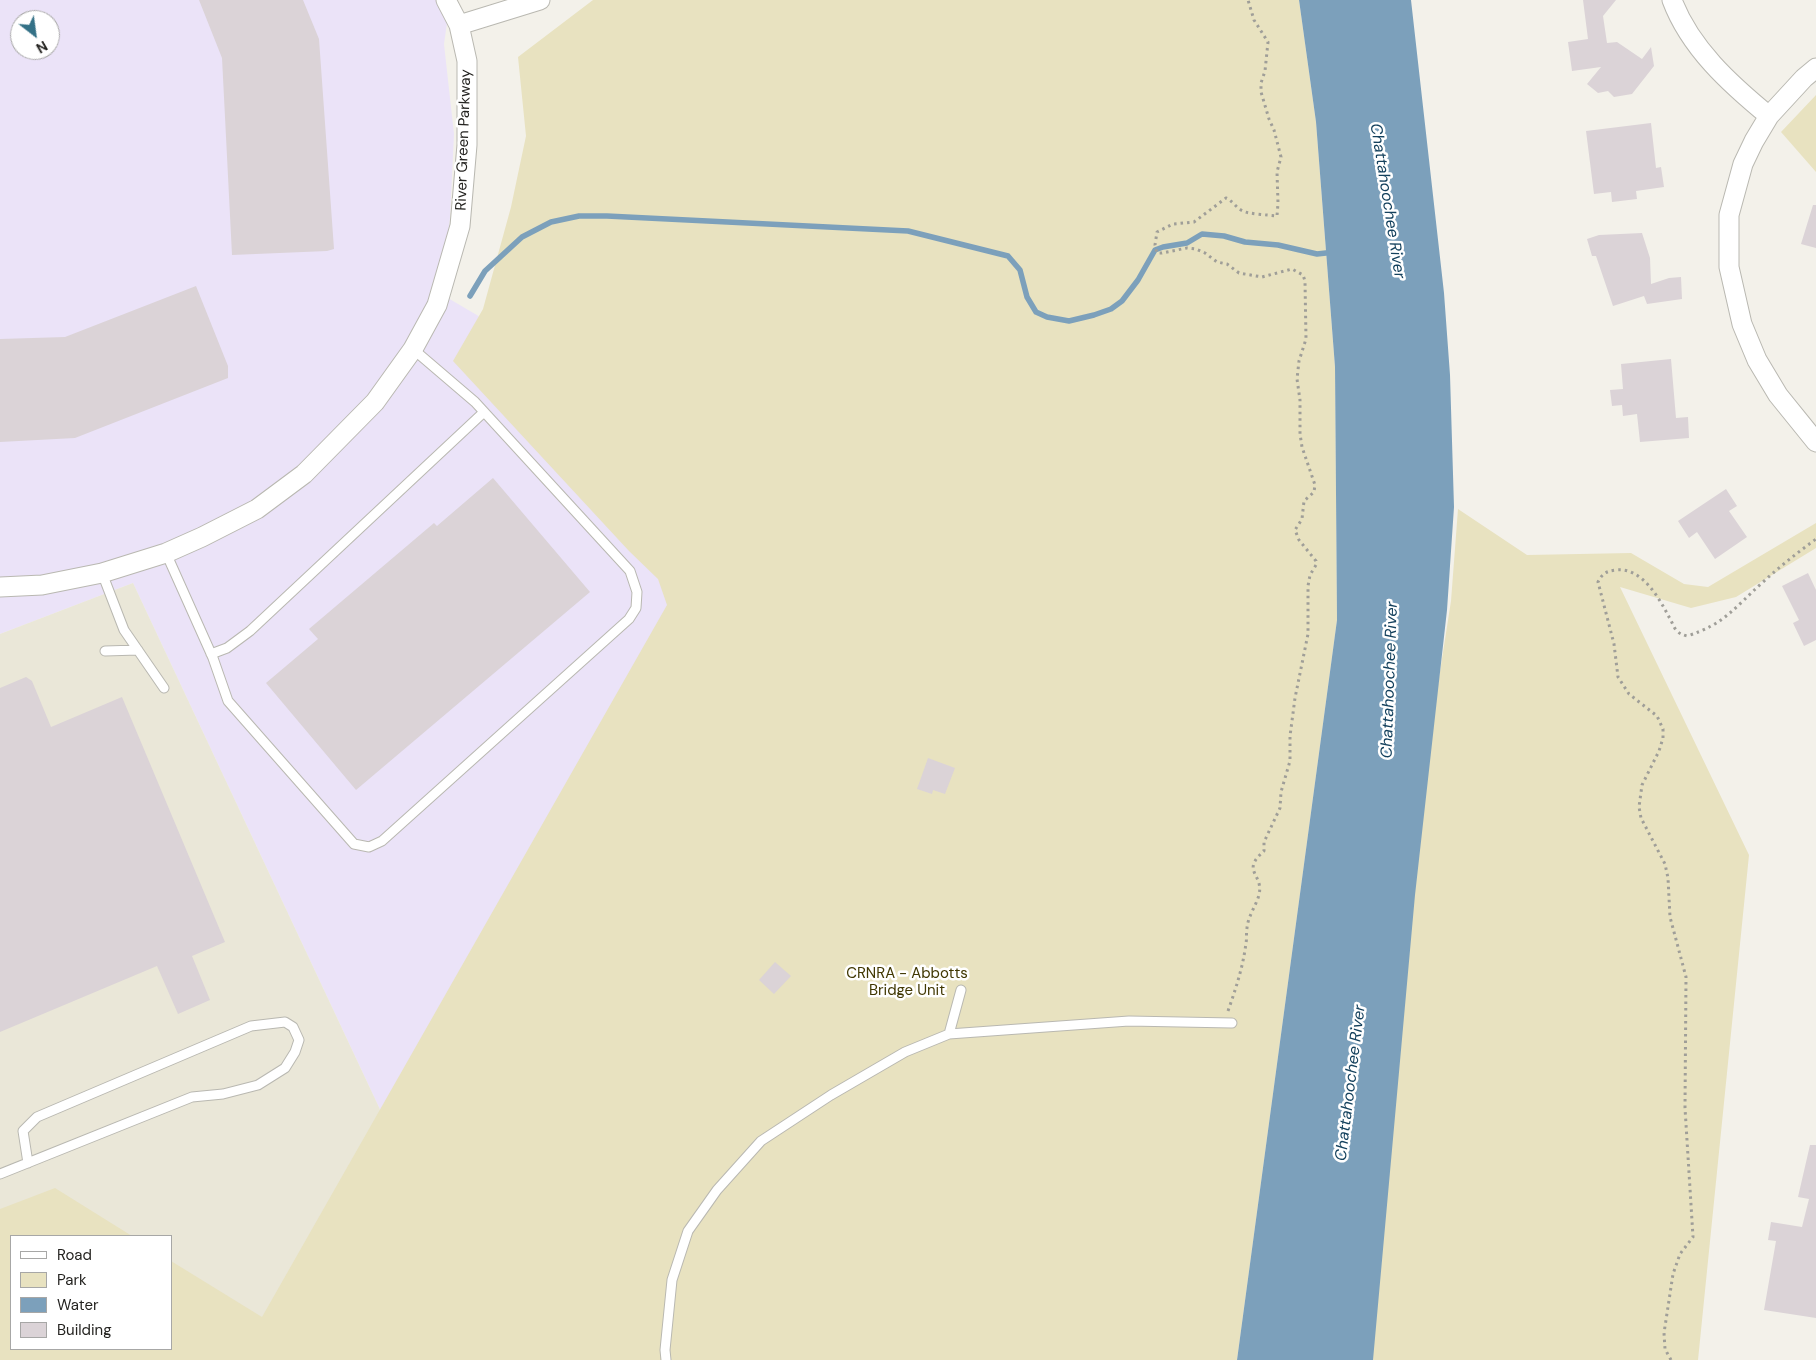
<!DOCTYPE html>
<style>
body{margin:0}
#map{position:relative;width:1816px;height:1360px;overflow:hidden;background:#f3f1ea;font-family:"DM Sans",sans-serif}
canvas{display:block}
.legend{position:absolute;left:10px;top:1235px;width:162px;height:115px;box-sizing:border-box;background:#fff;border:1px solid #a7a7a6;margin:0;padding:6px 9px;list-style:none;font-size:15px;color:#242320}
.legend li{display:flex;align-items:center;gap:10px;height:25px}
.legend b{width:25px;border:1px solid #a7a7a6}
.north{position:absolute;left:10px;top:10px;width:50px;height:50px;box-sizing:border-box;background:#fff;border:1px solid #a7a7a6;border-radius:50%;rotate:150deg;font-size:14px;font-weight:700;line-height:20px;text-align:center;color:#242320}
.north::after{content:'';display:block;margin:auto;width:18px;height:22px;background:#347187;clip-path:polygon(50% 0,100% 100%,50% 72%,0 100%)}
</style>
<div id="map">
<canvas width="1816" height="1360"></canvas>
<ul class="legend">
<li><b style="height:6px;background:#fff"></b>Road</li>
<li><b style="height:14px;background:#e8e2c0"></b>Park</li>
<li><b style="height:14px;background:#7ca0bb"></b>Water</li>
<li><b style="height:14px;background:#dbd3d7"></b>Building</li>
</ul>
<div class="north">N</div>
</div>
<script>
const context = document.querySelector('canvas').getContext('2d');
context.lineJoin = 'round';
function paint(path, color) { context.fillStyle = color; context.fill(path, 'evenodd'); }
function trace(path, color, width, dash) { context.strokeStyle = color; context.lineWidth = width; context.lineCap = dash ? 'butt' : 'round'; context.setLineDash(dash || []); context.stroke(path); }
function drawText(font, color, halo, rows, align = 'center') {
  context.font = font + ' "DM Sans",sans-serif'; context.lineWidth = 5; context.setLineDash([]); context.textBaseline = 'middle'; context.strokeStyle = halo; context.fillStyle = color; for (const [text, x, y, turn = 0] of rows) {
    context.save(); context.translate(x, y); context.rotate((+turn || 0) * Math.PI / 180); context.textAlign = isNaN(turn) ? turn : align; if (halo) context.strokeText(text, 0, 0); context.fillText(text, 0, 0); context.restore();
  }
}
paint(new Path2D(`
 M0,0h442l7,9 -5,35 10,90 -4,84 -9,76 314,184 -363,657 -259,-552 -133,51zM20,20h30v30h-30z`), '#ebe3f8');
paint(new Path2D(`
 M133,583l259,552 -136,225h-256v-726zM11,1236h160v113h-160z`), '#eae7d8');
paint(new Path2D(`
 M593,0h706l17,122 19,245 2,253 -100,740h-1237v-151l55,-21 77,48h-121v113h160v-88l91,56 405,-712 -9,-26 -29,-28 -176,-190 30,-52 28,-102 15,-71 -8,-79z
 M1816,95v77l-35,-40z
 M1458,509l69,46 104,-2 53,31 24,3 108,-64v25l-80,49 -45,11 -71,-21 129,268 -51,505h-326l41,-516 38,-243z`), '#e8e2c0');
paint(new Path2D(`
 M1299,0h112l33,293 6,82 4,132 -7,103 -32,285 -42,465h-136l100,-740 -2,-253 -19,-245z`), '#7ca0bb');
trace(new Path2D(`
 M470,296l15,-25 37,-34 29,-15 28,-6h28l301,15 100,25 12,14 7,27 9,15 11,5 22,4 25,-6 17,-6 11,-8 16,-21 17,-30 8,-3 24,-4 15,-9 22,2 21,6 33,3 39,9 9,-1`), '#7ca0bb', 5.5);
paint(new Path2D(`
 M199,0h104l16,39 15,210 -7,2 -95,4 -10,-197z
 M1583,0h33l-13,16 4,27 10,-1 25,17 9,-12 3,19 -22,28 -18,3 -6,-6 -10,2 -11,-9 14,-17 -29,4 -4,-29 20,-3z
 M1651,123l5,45 5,-1 3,20 -28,4 1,8 -25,3 -1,-10 -17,2 -8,-63z
 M1813,205h3v43l-15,-4z
 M1642,233l8,25 1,26 18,-6 12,-1 1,22 -35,5 -3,-8 -31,10 -17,-50h-4l-5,-17 12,-4z
 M196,286l32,80v12l-153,60 -75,4v-103l65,-2z
 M1671,359l5,59 12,-1 1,21 -49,4 -3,-28 -14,2 -1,-11 -10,1 -2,-16 13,-1 -2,-25z
 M493,478l97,114 -234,198 -90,-107 52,-44 -9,-10 125,-106 3,3z
 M1726,489l11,17 -8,5 18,26 -32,22 -18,-27 -8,6 -11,-17z
 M1808,573l8,17v50l-12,6 -11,-23 6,-3 -17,-34z
 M26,677l6,4 19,46 71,-30 103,245 -33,14 18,44 -32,14 -21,-48 -157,66v-344z
 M928,758l27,10 -10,26 -12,-4 -1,4 -15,-5z
 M775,962l16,14 -17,18 -15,-14z
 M1810,1145h6v173l-52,-8 12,-69 -8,-1 3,-18 31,5 7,-28 -11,-2z`), '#dbd3d7');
const lane = new Path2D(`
 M166,553l47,105 15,43 126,143 15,3 13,-6 247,-222 7,-11 1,-16 -7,-21 -155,-169 -62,-53
 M102,573l22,57 40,58
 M105,651l33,-1
 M211,654l16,-6 23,-17 234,-219
 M949,1034l12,-44
 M0,1174l192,-77 31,-3 35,-9 27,-17 10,-16 4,-12 -6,-13 -8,-5 -34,4 -214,91 -14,14 5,32
 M666,1360l-1,-10 7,-70 16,-49 29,-41 44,-49 70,-46 74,-43 44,-18 180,-13 103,2`);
const street = new Path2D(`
 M1672,0c18,48 58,84 97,116
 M459,25l81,-25
 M1816,68l-12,10 -35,38 -15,25 -11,23 -14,51v52l13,57 15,36 21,35 38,47
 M0,587l42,-2 60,-12 64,-20 36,-16 55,-28 47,-35 71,-72 38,-53 24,-44 23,-79 7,-81v-84l-8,-36 -13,-25`);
trace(lane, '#b9b8b1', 11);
trace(street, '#b9b8b1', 21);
trace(new Path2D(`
 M1228,1011c8,-23 15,-44 18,-68 1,-5 0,-10 1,-15 1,-12 9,-22 12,-33 5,-22 -19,-23 5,-44v-9l16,-34 1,-16 9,-31v-25l5,-38 13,-64v-48l2,-11 6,-10v-4l-17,-21 -4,-10 7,-11 2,-18 10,-9 1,-7 -13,-38 -2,-13v-34l-3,-21 2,-18 7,-22 -1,-58 -2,-6 -11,-6 -30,8 -23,-4 -12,-9 -10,-2 -12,-9 -9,-4 -9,-1 -25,5h-5l-2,-8 2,-13 16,-8 21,-2 32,-24c7,3 10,10 17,13 5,3 26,4 34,5l1,-13 -1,-31 4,-15 -7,-27 -5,-11 -8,-27v-9l4,-12 3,-29 -14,-22 -6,-20
 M1671,1360l-6,-11 -1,-16 9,-59 7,-20 13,-17 -8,-129 1,-131 -16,-60 -2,-39 -3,-14 -24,-46 -2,-11 3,-22 17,-34 4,-13v-9l-6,-13 -28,-22 -11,-17 -4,-33 -16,-62c4,-8 8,-11 18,-12 26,-3 43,28 53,47 3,4 4,10 8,14 3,3 6,4 10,5 38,-12 47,-28 75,-53 17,-16 35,-30 54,-44`), '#9f9e98', 3, [2.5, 4]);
trace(lane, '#fff', 9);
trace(street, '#fff', 19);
drawText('15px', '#242320', '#fff', [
 ["River Green Parkway",464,140,-88]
]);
drawText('15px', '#413803', '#fff', [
 ["CRNRA - Abbotts",907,974],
 ["Bridge Unit",907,991]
]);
drawText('italic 16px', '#14415d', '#fff', [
 ["Chattahoochee River",1387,201,81],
 ["Chattahoochee River",1390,680,-88],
 ["Chattahoochee River",1351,1083,-83]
]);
</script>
